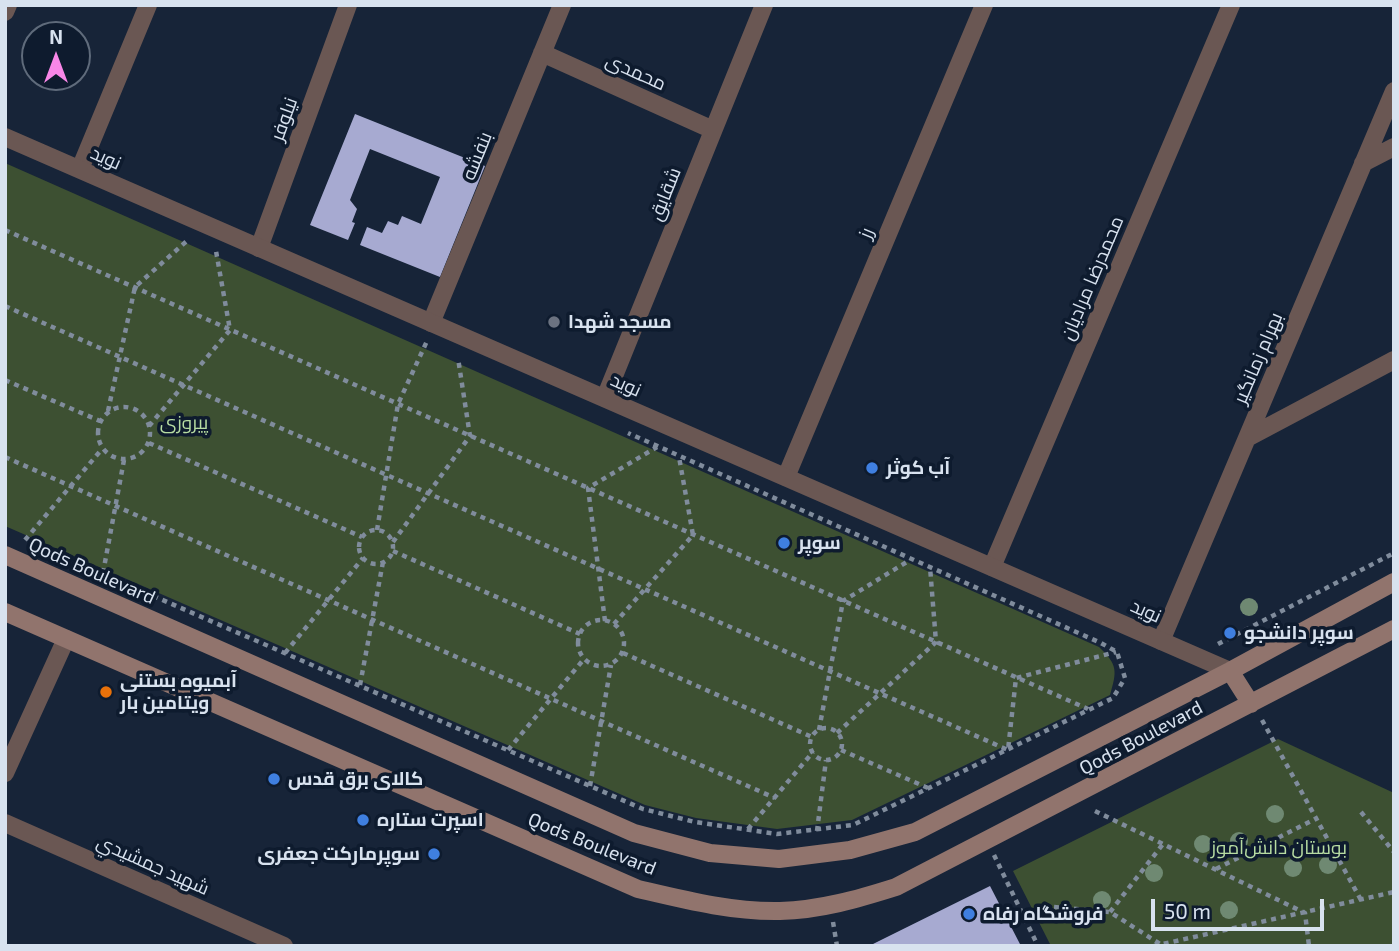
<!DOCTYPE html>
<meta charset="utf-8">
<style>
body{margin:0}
#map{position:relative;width:1399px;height:951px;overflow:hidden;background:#172438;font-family:"Exo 2",sans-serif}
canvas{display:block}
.frame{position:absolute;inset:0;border:7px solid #d8e2ef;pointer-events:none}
.north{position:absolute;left:21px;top:21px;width:70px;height:70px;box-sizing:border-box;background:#0e1b2e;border:2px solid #5f6b7b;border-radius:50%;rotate:0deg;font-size:19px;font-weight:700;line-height:28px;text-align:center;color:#d8e2ef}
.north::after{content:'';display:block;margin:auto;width:24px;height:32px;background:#f987e8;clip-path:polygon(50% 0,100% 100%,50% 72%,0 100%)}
.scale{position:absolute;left:1151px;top:899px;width:173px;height:32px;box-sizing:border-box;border:4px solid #d8e2ef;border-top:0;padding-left:9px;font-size:21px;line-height:24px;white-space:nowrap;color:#d8e2ef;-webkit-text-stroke:5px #0e1b2e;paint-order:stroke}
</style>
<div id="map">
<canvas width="1399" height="951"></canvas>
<div class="frame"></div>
<div class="north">N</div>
<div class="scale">50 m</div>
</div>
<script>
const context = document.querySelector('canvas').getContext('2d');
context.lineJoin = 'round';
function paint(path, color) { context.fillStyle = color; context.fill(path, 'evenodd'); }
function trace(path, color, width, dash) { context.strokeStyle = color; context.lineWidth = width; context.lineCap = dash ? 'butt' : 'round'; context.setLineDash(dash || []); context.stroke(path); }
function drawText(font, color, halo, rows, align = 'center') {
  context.font = font + ' "Exo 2",Cairo,sans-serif'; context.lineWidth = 7; context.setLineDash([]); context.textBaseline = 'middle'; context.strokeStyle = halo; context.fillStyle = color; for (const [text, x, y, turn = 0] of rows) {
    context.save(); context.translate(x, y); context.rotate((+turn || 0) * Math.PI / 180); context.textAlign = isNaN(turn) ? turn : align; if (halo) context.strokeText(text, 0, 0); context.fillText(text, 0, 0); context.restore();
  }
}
paint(new Path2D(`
 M5,163l1094,484c19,18 18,24 11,48l-258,125 -75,9 -81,-11 -51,-13 -640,-279z
 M1278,739l116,54v153h-343l-38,-75z`), '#3d5032');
paint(new Path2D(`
 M355,114l130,52 -45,111 -80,-32 7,-18 15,6 6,-12 10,4 4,-9 19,8 19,-47 -70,-28 -20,51 7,9 -5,13 3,1 -7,17 -38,-15z
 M990,886l31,60h-152l10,-5z`), '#a7aad1');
trace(new Path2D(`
 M5,230l1083,479
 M5,306l1003,444 8,-72 100,-26
 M5,380l95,41
 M98 433a26 26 0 1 1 52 0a26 26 0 1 1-52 0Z
 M108,411l27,-124 54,-48
 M149,426l81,-96 -14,-79
 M149,443l213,94
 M5,457l770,341
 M377,530l21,-126 29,-63
 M359 547a17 17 0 1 1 34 0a17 17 0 1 1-34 0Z
 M25,540l77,-91
 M393,542l77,-106 -12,-78
 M393,551l187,83
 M89,568l554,241 52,13 82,12 76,-9 260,-127 12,-20 -8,-26 -16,-9 -473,-210
 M103,573l21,-113
 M578 643a23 23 0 1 1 46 0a23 23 0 1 1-46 0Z
 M605,621l-17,-133 69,-41
 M614,624l79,-89 -14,-78
 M1218,644l176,-91
 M285,653l78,-95
 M623,653l189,84
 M360,685l23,-123
 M1262,720l99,180
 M810 744a16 16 0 1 1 32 0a16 16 0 1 1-32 0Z
 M819,730l24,-129 67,-41
 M837,733l99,-91 -6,-75
 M508,750l76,-91
 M841,750l87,38
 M590,786l21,-121
 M1095,811l210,102 4,33
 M1361,812l33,40
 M748,829l65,-77
 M817,831l9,-71
 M994,855l44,91
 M1216,869l101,-51
 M1110,912l53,-68
 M1027,920l27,-13 56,5 50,32
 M833,922l4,24
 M1154,946l240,-54`), '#808c9c', 4.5, [5, 5]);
trace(new Path2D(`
 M542,53l171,77
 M1363,163l31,-16
 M80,169l68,-164
 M259,248l89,-243
 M431,323l131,-318
 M605,398l159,-393
 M1247,438l147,-78
 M786,477l198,-472
 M992,567l239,-562
 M1161,641l233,-550
 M5,773l61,-134
 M5,823l279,123`), '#6a5753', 18);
trace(new Path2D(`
 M5,12l3,-7
 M5,137l1225,534`), '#6a5753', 18);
trace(new Path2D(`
 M5,555l629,278 76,20 69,6 71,-9 65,-18 315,-161 164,-89
 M5,612l633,277c47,11 94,23 142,22 40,-1 78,-12 116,-24l498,-258
 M1230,671l21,33`), '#91746d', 18);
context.fillStyle = '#6f8972';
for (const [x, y] of [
 [1249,607],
 [1275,814],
 [1239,841],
 [1203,844],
 [1328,865],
 [1293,868],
 [1154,873],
 [1102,900],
 [1229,910]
]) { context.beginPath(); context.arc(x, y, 9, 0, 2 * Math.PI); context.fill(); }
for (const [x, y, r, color] of [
 [554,322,7,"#6b7280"],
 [872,468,7,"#3f7fe0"],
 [784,543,7,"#3f7fe0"],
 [1230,633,7,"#3f7fe0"],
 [106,692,7,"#e8710a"],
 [274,779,7,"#3f7fe0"],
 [363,820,7,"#3f7fe0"],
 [434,854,7,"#3f7fe0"],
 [969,914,7,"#3f7fe0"]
]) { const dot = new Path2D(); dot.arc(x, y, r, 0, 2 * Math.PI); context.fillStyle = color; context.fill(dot); trace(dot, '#0e1b2e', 2.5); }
drawText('19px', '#d8e2ef', '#0e1b2e', [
 ["محمدی",636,72,24],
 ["نیلوفر",284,119,-70],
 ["بنفشه",477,156,-68],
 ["نوید",106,158,24],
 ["شقایق",665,194,-68],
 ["رز",866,233,-67],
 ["محمدرضا مرادیان",1092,278,-67],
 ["بهرام زمانگیر",1258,358,-67],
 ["نوید",626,385,24],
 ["Qods Boulevard",92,571,24],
 ["نوید",1146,611,24],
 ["Qods Boulevard",1141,738,-28],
 ["Qods Boulevard",592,844,22],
 ["شهيد جمشيدي",153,865,24]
]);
drawText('bold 19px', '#d8e2ef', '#0e1b2e', [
 ["مسجد شهدا",568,322],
 ["آب کوثر",886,468],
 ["سوپر",798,543],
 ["سوپر دانشجو",1244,633],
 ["آبمیوه بستنی",120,681],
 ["ویتامین بار",120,703],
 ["کالای برق قدس",288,779],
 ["اسپرت ستاره",377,820],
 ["سوپرمارکت جعفری",420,854,"right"],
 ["فروشگاه رفاه",983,914]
], 'left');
drawText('19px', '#b7dca2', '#0e1b2e', [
 ["پیروزی",184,423],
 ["بوستان دانش‌آموز",1279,848]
]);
</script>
